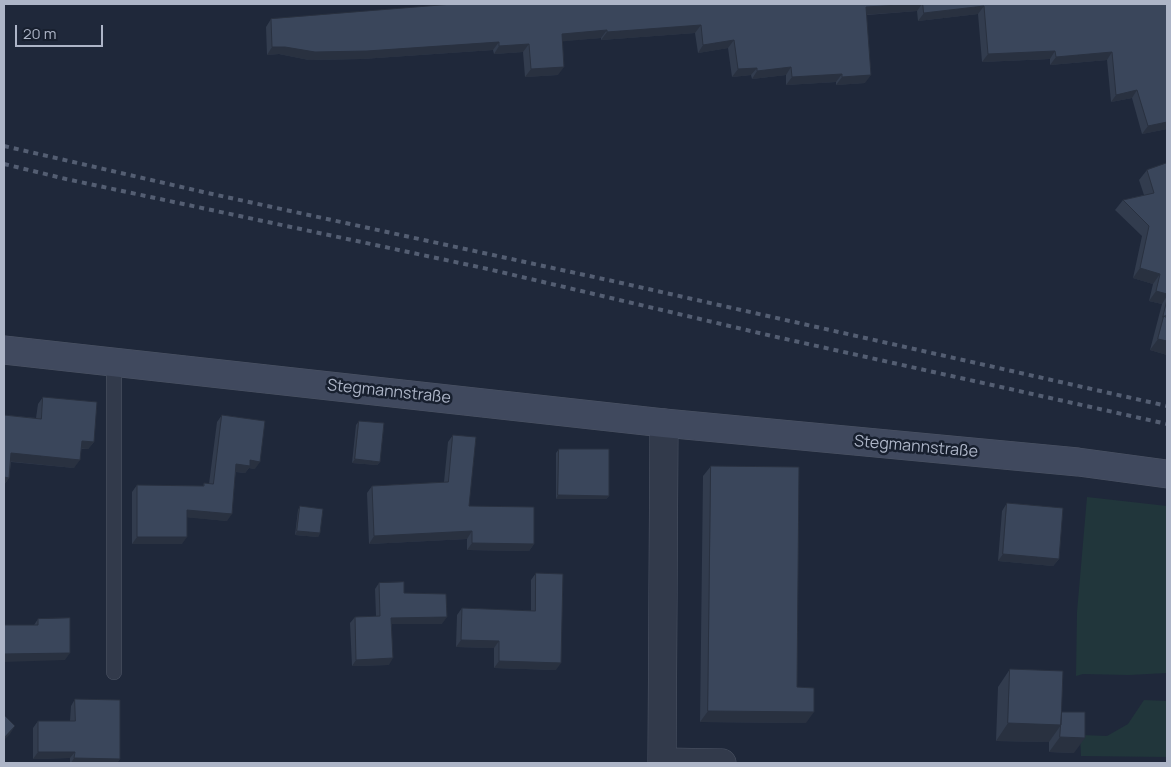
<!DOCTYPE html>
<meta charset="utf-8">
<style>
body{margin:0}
#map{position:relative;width:1171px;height:767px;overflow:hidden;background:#1f283a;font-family:Manrope,sans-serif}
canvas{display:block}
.frame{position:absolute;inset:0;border:5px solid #adb5c7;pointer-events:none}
.scale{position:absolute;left:15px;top:25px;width:88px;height:22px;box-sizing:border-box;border:2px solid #adb5c7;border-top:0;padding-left:6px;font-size:15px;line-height:18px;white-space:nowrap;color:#adb5c7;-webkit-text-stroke:4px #18202f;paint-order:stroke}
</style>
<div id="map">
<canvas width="1171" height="767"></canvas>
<div class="frame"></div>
<div class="scale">20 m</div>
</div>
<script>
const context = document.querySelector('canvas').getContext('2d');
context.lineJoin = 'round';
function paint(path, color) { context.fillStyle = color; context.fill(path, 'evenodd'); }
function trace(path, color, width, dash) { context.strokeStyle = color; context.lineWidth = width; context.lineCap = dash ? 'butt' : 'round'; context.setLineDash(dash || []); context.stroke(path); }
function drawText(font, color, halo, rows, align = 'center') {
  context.font = font + ' Manrope,sans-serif'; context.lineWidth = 5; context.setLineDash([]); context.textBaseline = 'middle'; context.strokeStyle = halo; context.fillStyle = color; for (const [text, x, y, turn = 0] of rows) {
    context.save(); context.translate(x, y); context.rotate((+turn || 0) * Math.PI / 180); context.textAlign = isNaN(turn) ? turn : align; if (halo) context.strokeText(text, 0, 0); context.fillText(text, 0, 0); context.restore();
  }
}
paint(new Path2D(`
 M1087,497l80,9v167l-38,2 -46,-1 -7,2 1,-64z
 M1144,700l23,1v56l-86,-1 -1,-21 27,1 21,-12z`), '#21363b');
const service = new Path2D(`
 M114,672v-311`);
const minor = new Path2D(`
 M663,762l59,1
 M662,763l2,-340`);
const secondary = new Path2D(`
 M4,350l660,73 414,39 89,12`);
trace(service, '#4d5565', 16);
trace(minor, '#4d5565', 29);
trace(secondary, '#4d5565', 29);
trace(service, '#323a4b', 15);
trace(minor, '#323a4b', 28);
trace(secondary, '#40495e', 28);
trace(new Path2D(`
 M4,146l199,46 414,90 550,124
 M4,164l62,15 422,90 284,67 395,88`), '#545e72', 4, [5, 5]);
paint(new Path2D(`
 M453,4h714v125l-25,5 -10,-36 -21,4 -4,-42 -57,5v-6l-68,3 -4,-48 -60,7 -1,-10 -50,4 -2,68 -29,2v-3l-50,3v-10l-34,4 -1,-4 -19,2 -4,-29 -30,5 -3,-20 -94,7v-2l-39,3 -4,34 -33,2 -2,-25 -29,2 -1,-4 -131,9 -53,1 -30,-6 -12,1 -1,-28 5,-8z
 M1167,163v192l-17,-5 12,-46 -13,-3 4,-17 -20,-6 9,-42 -27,-26 8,-10 21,-5 -5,-15 8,-10z
 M43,397l51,45 -6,7h-7l-7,19 -63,-6 -2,16 -5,7v-70l32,3 2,-14z
 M222,415l33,54 -6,-1 -4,5 -9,-1 -9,49 -40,-4 -5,27h-50v-52l5,-7 66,1 1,-3 5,1 8,-62z
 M359,421l21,41 -3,3 -25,-2 4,-38z
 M453,435l16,71 65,38 -5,7 -62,-1v-11l-98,5 -2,-51 5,-7 72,-4 4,-40z
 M559,449l50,47 -3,3h-50v-46z
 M711,466l86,221 9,36 -106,-1 3,-246z
 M1007,503l52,56 -6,7 -55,-5 4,-50z
 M300,506l20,27 -2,4 -23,-2 3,-25z
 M536,573l20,97 -62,-2v-20l-38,-1 1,-32 5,-7 69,3v-31z
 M379,583l25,10 38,31h-50l-3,41 -37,1 -2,-43 5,-6 21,-1 -1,-27z
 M38,619l27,41 -31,-35z
 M1010,669l51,43 13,41 -25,-1v-11v1l-53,-1 2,-54z
 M75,699l45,60 -3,4h-47v-5l-37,1v-31l5,-7h32l1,-15z`), '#323c4e');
paint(new Path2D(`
 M916,4h6l-5,7 -56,4 5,-8z
 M984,6l-6,8 -60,7 6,-8z
 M701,25l-6,8 -94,7 6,-8z
 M607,30l-6,8 -45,4 6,-8z
 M734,40l-6,8 -30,5 5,-8z
 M499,42l-6,8 -131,9 -53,1 -30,-6 -12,1 5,-8z
 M529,44l-6,8 -29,2 5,-8z
 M1055,51l-5,8 -68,3 6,-8z
 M1112,52l-5,8 -57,5 6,-8z
 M564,67l-6,8 -33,2 6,-8z
 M791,67l-5,8 -34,4 5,-8z
 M757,68l-6,7 -19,2 6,-8z
 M842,74l-6,8 -50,3 6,-8z
 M871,75l-6,8 -29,2 6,-8z
 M1137,90l-5,8 -21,4 5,-7z
 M1167,122v7l-25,5 6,-8z
 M1140,268l20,6 -7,10 -20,-6z
 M1156,291l11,3v2l-5,8 -13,-3z
 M1158,339l9,2v14l-17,-5z
 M82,441l12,1 -6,7 -12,-1z
 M11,453l69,7 -6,8 -68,-7z
 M355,459l25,3 -3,3 -25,-2z
 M250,460l10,2 -5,7 -6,-1 -4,5 -14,-2 5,-7z
 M4,477l5,1 -5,7z
 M558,495l51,1 -3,3h-50z
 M187,510l45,4 -5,7 -45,-4z
 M297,531l23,2 -2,4 -23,-2z
 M472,531l-5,8 -98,5 5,-8z
 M137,537h50l-5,7h-50z
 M472,543l62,1 -5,7 -62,-1z
 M1003,554l56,5 -6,7 -55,-5z
 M447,617l-5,7h-55l4,-6z
 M461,640l38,1 -5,7 -38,-1z
 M70,653l-5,7 -61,2v-8z
 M393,658l-4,7 -37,1 4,-6z
 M499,661l62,2 -5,7 -62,-2z
 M708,711l106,1 -8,11 -106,-1z
 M1008,723l53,2 -12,17 -53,-1z
 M15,726l-5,8 -6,6v-2z
 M1060,737l25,1 -11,15 -25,-1z
 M38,752h37l-5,6 -37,1z
 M74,758l46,1 -3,4h-46z`), '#293140');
const building = new Path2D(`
 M453,4h463l-50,3 5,68 -29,2v-3l-50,3 -1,-10 -34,4v-3l-19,1 -4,-29 -31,5 -2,-20 -94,7v-2l-45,4 2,33 -33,2 -2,-25 -30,2v-4l-132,9 -52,1 -30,-5h-13l-1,-28z
 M923,4h244v118l-19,4 -11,-36 -21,5 -4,-43 -56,5 -1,-6 -67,3 -4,-48 -60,7z
 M1167,163v131l-11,-3 4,-17 -20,-6 9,-42 -26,-26 31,-7 -7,-23z
 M1167,300v15l-4,2z
 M1164,316l3,2v23l-9,-2z
 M43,397l54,5 -3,40 -12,-1 -2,19 -69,-7 -2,25 -5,-1v-62l37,4z
 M222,415l43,6 -5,41 -10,-2v6l-14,-2 -4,50 -45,-4v27h-50v-52l67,1v-3l9,1z
 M359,421l25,2 -4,39 -25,-3z
 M453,435l23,2 -7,69 65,1v37l-62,-1v-12l-98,5 -2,-50 76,-4z
 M559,449h50v47l-51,-1z
 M711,466l88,1 -2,220 17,1v24l-106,-1z
 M1007,503l56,5 -4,51 -56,-5z
 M300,506l23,3 -3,24 -23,-2z
 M536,573l27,1 -2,89 -62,-2v-20l-38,-1 1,-32 73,3z
 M404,582v11l42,1 1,23 -56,1 2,40 -37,2 -1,-43 25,-1 -1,-33z
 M70,618v35l-66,1v-29h34v-6z
 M1010,669l53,2 -2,54 -53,-2z
 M75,699l45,1v59l-46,-1 1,-6h-37v-31h37z
 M1062,712h23v26l-25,-1z
 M4,715l11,11 -11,12z`);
paint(building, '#3a465b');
trace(building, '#293140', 1);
drawText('16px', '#adb5c7', '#18202f', [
 ["Stegmannstraße",389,392,6],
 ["Stegmannstraße",916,447,5]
]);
</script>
